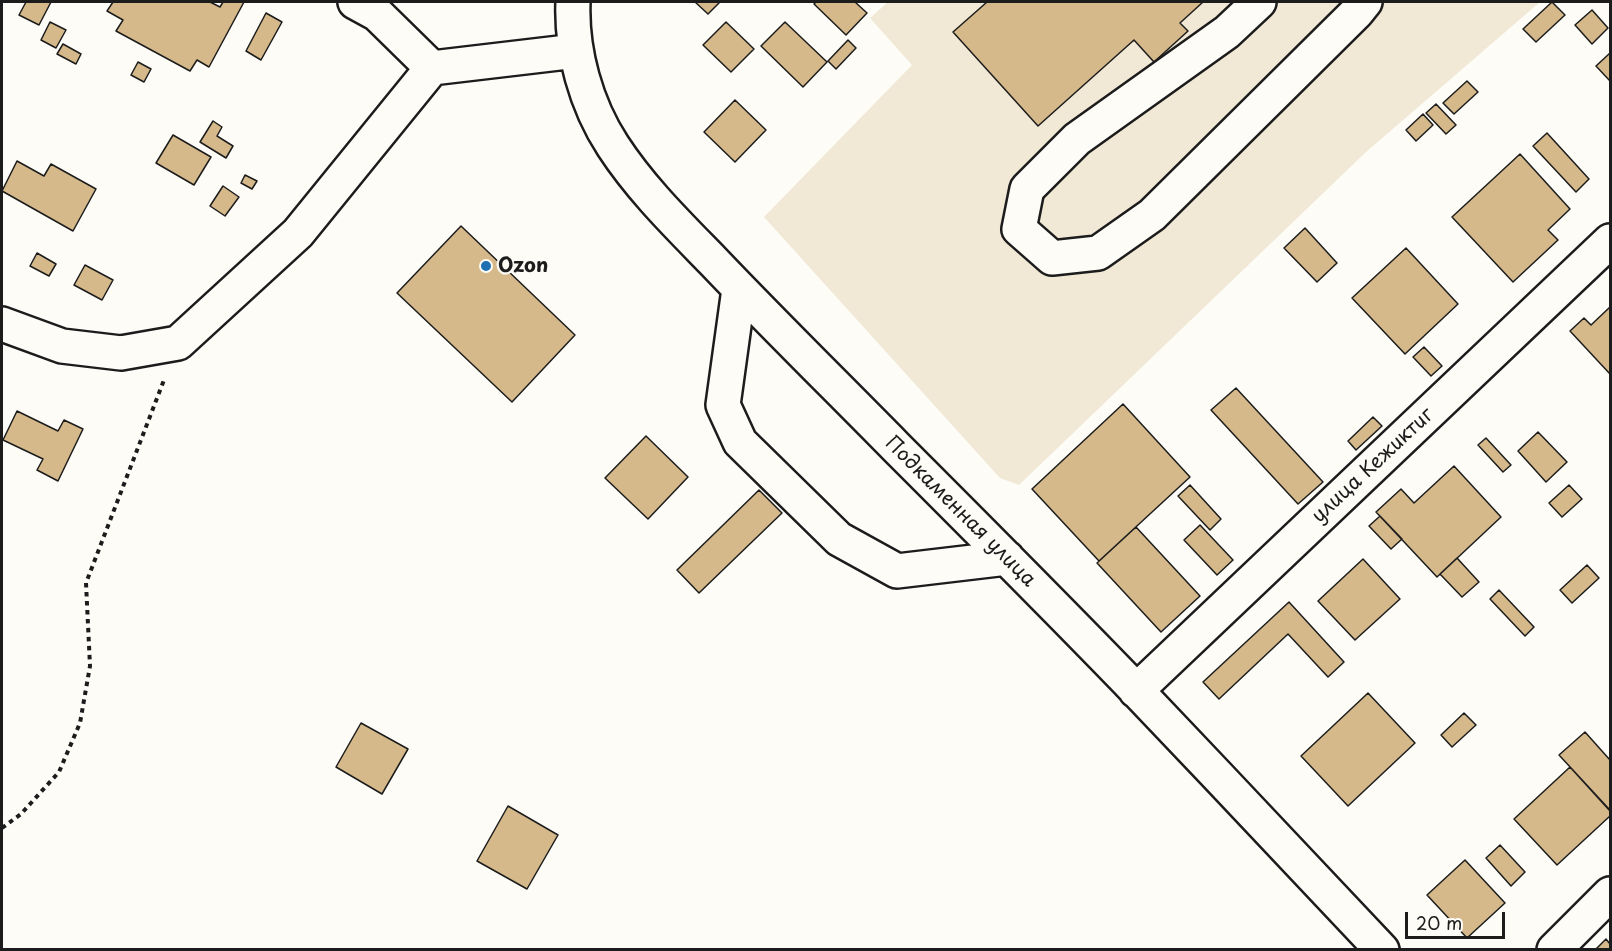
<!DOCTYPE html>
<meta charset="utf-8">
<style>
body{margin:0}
#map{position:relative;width:1612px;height:951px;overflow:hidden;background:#fdfcf7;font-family:"Playpen Sans",sans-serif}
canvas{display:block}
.frame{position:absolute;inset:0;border:3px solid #1c1c1c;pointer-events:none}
.scale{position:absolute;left:1405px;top:912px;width:100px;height:27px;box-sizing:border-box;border:3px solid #1c1c1c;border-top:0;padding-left:8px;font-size:18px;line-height:21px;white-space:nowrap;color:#1c1c1c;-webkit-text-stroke:4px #fdfcf7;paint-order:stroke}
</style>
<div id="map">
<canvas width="1612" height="951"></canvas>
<div class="frame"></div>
<div class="scale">20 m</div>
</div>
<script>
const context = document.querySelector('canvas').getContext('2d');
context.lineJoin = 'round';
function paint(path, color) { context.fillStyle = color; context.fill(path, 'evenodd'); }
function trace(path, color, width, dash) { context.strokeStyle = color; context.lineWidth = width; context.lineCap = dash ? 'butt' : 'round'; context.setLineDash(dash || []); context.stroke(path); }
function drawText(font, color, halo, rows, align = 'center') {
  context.font = font + ' "Playpen Sans",sans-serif'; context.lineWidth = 4.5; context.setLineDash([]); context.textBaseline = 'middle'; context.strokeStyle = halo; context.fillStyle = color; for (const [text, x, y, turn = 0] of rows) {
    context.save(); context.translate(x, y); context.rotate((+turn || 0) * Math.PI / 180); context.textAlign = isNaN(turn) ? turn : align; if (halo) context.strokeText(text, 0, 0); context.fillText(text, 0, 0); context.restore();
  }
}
paint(new Path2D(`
 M888,2h652l-174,150 -347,333 -19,-7 -236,-261 148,-152 -42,-47z`), '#f1e8d6');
const building = new Path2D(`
 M26,2h25l-12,23 -20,-10z
 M113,2h97l10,5 3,-5h21l-35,65 -12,-7 -7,11 -74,-40 7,-11 -16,-9z
 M695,2h22l2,1 -11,11z
 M816,2h39l12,11 -21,22 -32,-31z
 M987,2h216l-23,21 8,8 -34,31 -20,-22 -96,86 -85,-94z
 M1552,2l13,13 -29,27 -13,-13z
 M1592,10l16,18 -16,16 -17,-19z
 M266,13l16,9 -21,38 -15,-9z
 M50,22l16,8 -10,18 -15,-8z
 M726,22l28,27 -23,23 -28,-27z
 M785,22l42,40 -24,25 -42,-41z
 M848,40l8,8 -20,21 -8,-8z
 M63,44l18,10 -5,10 -19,-10z
 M1610,53v28l-14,-15z
 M138,62l13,7 -7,13 -13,-7z
 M1467,81l11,11 -24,22 -11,-11z
 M735,100l31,30 -31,32 -31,-30z
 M1436,104l20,21 -10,9 -20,-21z
 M1423,114l10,11 -17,16 -10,-11z
 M213,121l9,6 -5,9 16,10 -7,12 -26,-16z
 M1547,133l42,46 -13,13 -43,-46z
 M173,135l38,22 -17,28 -38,-22z
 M1520,154l50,55 -22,21 10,10 -45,42 -61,-65z
 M17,161l27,15 7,-12 45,25 -23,42 -71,-40z
 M245,175l12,6 -5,8 -11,-6z
 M223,186l16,11 -14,19 -15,-10z
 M461,226l114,109 -63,67 -115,-109z
 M1305,228l32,35 -20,19 -33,-34z
 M1406,248l52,56 -53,50 -53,-56z
 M37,253l19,11 -7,12 -19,-10z
 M85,265l28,15 -11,20 -28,-15z
 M1610,307v67l-40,-43 14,-13 7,7z
 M1424,347l18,19 -11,10 -18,-19z
 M1236,388l87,94 -25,22 -87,-94z
 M1123,404l67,73 -91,84 -67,-72z
 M17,411l41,20 6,-11 19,9 -25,52 -21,-11 6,-11 -40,-19z
 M1373,417l9,9 -26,24 -8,-9z
 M1538,432l29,30 -21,20 -28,-31z
 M646,436l42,41 -40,42 -43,-41z
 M1486,438l25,27 -8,7 -25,-27z
 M1454,466l47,51 -64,60 -61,-65 25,-23 13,14z
 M1190,485l31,34 -11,11 -32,-34z
 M1569,485l13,14 -20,18 -13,-14z
 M759,490l23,23 -83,80 -22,-23z
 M1380,516l22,23 -11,10 -22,-23z
 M1200,525l33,35 -16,15 -33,-35z
 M1136,527l64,69 -39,36 -64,-69z
 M1457,558l22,24 -17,15 -22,-23z
 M1363,559l37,40 -45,41 -37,-39z
 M1587,565l12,13 -27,25 -12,-13z
 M1499,590l35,37 -9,9 -35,-37z
 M1289,602l55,60 -16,15 -40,-43 -69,65 -16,-17z
 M1368,693l47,50 -67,63 -47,-50z
 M1464,713l12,12 -24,22 -11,-12z
 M361,723l47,26 -26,45 -46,-27z
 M1585,732l25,28v48l-1,1 -50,-54z
 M1570,767l40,44v5l-53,49 -43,-46z
 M508,806l50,29 -31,54 -50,-28z
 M1500,845l25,27 -14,14 -25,-28z
 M1465,860l40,43 -38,35 -40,-43z
 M1606,939l4,5v6h-15z`);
paint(building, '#d5b98a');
trace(building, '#1c1c1c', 1.5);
const minor = new Path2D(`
 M355,2l22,12 55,54
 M573,2c-2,49 13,103 40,144 28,43 65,79 100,115 60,63 122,124 183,186 81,81 162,162 241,244 82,86 163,172 245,259
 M1259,2l-32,30 -150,107 -50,50 -8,40 33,29 46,-5 54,-38 205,-203 8,-10
 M739,289l-16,116 17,37 99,97 58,32 110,-13
 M2,324l60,22 59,7 57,-10 120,-110 134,-165 144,-17
 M1136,691l474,-450
 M1554,950l56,-56`);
trace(minor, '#1c1c1c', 38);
trace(new Path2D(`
 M2,828l19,-14 38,-42 21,-49 10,-57 -4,-83 78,-203`), '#1c1c1c', 4, [4.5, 4.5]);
trace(minor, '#fdfcf7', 33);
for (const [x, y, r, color] of [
 [486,266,6,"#1f6fb2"]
]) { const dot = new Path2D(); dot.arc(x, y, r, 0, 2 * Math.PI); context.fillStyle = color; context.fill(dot); trace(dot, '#fdfcf7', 2); }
drawText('bold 20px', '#1c1c1c', '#fdfcf7', [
 ["Ozon",498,266]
], 'left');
drawText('20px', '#1c1c1c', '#fdfcf7', [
 ["улица Кежиктиг",1373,466,-43],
 ["Подкаменная улица",960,512,45]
]);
</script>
